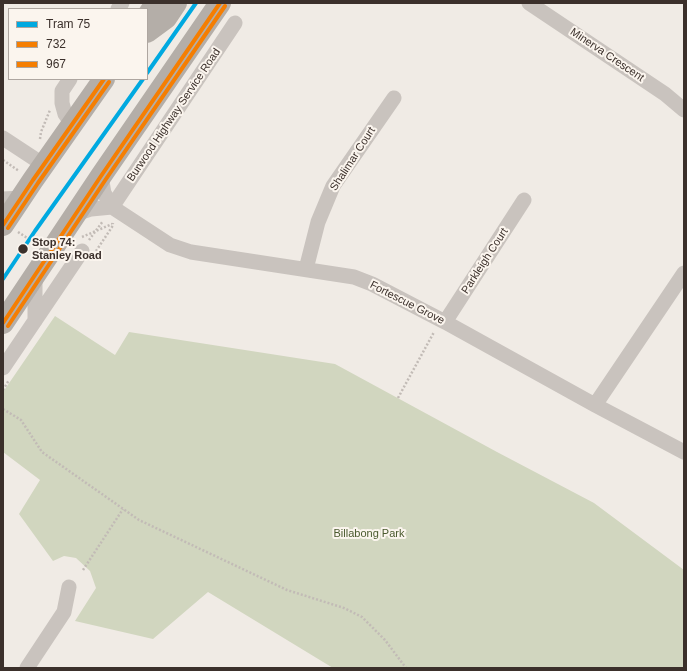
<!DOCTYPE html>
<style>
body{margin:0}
#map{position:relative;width:687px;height:671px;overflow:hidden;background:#f0ebe5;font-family:Arial,sans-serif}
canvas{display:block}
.frame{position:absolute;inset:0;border:4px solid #3b302b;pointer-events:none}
.legend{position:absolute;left:8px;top:8px;width:140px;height:72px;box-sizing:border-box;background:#fbf5ee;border:1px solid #aea6a0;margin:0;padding:5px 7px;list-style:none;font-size:12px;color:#3b302b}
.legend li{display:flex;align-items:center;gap:8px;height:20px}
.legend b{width:20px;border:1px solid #aea6a0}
</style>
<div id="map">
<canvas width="687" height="671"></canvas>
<div class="frame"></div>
<ul class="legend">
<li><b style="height:5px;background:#00a9e0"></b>Tram 75</li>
<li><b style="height:5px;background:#f57e02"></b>732</li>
<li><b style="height:5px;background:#f57e02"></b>967</li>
</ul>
</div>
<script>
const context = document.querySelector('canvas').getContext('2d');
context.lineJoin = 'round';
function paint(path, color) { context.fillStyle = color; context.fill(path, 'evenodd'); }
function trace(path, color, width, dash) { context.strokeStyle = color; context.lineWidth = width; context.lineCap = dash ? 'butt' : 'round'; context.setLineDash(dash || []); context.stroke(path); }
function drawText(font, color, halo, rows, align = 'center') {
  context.font = font + ' Arial,sans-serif'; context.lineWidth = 4; context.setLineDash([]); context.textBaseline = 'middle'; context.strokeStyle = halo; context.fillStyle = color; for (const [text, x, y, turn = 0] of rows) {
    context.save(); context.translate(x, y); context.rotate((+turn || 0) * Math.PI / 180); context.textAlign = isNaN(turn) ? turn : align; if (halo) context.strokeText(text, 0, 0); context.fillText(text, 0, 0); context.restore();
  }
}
paint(new Path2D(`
 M55,316l60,39 14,-23 206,32 162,88 97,51 90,67v98h-351l-125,-76 -55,47 -78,-18 21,-33 -6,-17 -14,-13 -12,-2 -11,5 -34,-47 21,-34 -37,-28v-60z`), '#d1d6bf');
trace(new Path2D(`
 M40,139l1,-7 9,-22
 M3,160l16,11
 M18,232l17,11
 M82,237l30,-13
 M89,240l14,-19
 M96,251l16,-24 1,-4
 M3,390l6,-10
 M398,398l36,-66
 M3,409l18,11 21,32 97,68 148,70 57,18 18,9 23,23 21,28
 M83,570l40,-61`), '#c2bbb6', 2.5, [2, 2]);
trace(new Path2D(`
 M529,3l136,91 19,16
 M118,9l4,-6
 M70,79l-8,12v12l3,11 7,10
 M3,138l41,27
 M101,176l3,17 8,14 58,38 21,7 163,25 18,7 73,38 150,83 89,47
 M3,199l18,-1
 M112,207l123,-184
 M76,214l15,-5 21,-2
 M306,269l12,-47 15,-36 61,-88
 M35,321v-47
 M445,322l79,-122
 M3,368l79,-117
 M595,405l89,-132
 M27,668l37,-56 5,-25`), '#c9c3be', 15);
trace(new Path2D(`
 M147,17l9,-14
 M147,32l19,-14 10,-15
 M3,225l30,-45 71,-101
 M3,323l98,-147 119,-173`), '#b4aea8', 22);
trace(new Path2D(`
 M3,225l30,-45 71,-101
 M3,323l98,-147 119,-173`), '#f57e02', 4);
trace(new Path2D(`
 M8,228l30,-45 71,-101
 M8,326l98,-147 119,-173`), '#f57e02', 4);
trace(new Path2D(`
 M147,73l49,-70
 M3,279l32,-48 108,-152`), '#00a9e0', 4);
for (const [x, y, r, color] of [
 [23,249,5.5,"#3b302b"]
]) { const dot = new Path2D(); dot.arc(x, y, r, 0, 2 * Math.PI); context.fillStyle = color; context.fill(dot); trace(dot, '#fbf5ee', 1.5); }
drawText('11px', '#3b302b', '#fbf5ee', [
 ["Minerva Crescent",607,55,34],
 ["Burwood Highway Service Road",174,115,-56],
 ["Shalimar Court",353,159,-57],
 ["Parkleigh Court",485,261,-57],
 ["Fortescue Grove",407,303,27]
]);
drawText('bold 11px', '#3b302b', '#fbf5ee', [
 ["Stop 74:",32,243],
 ["Stanley Road",32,256]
], 'left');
drawText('11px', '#4a5a2e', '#fbf5ee', [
 ["Billabong Park",369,534]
]);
</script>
